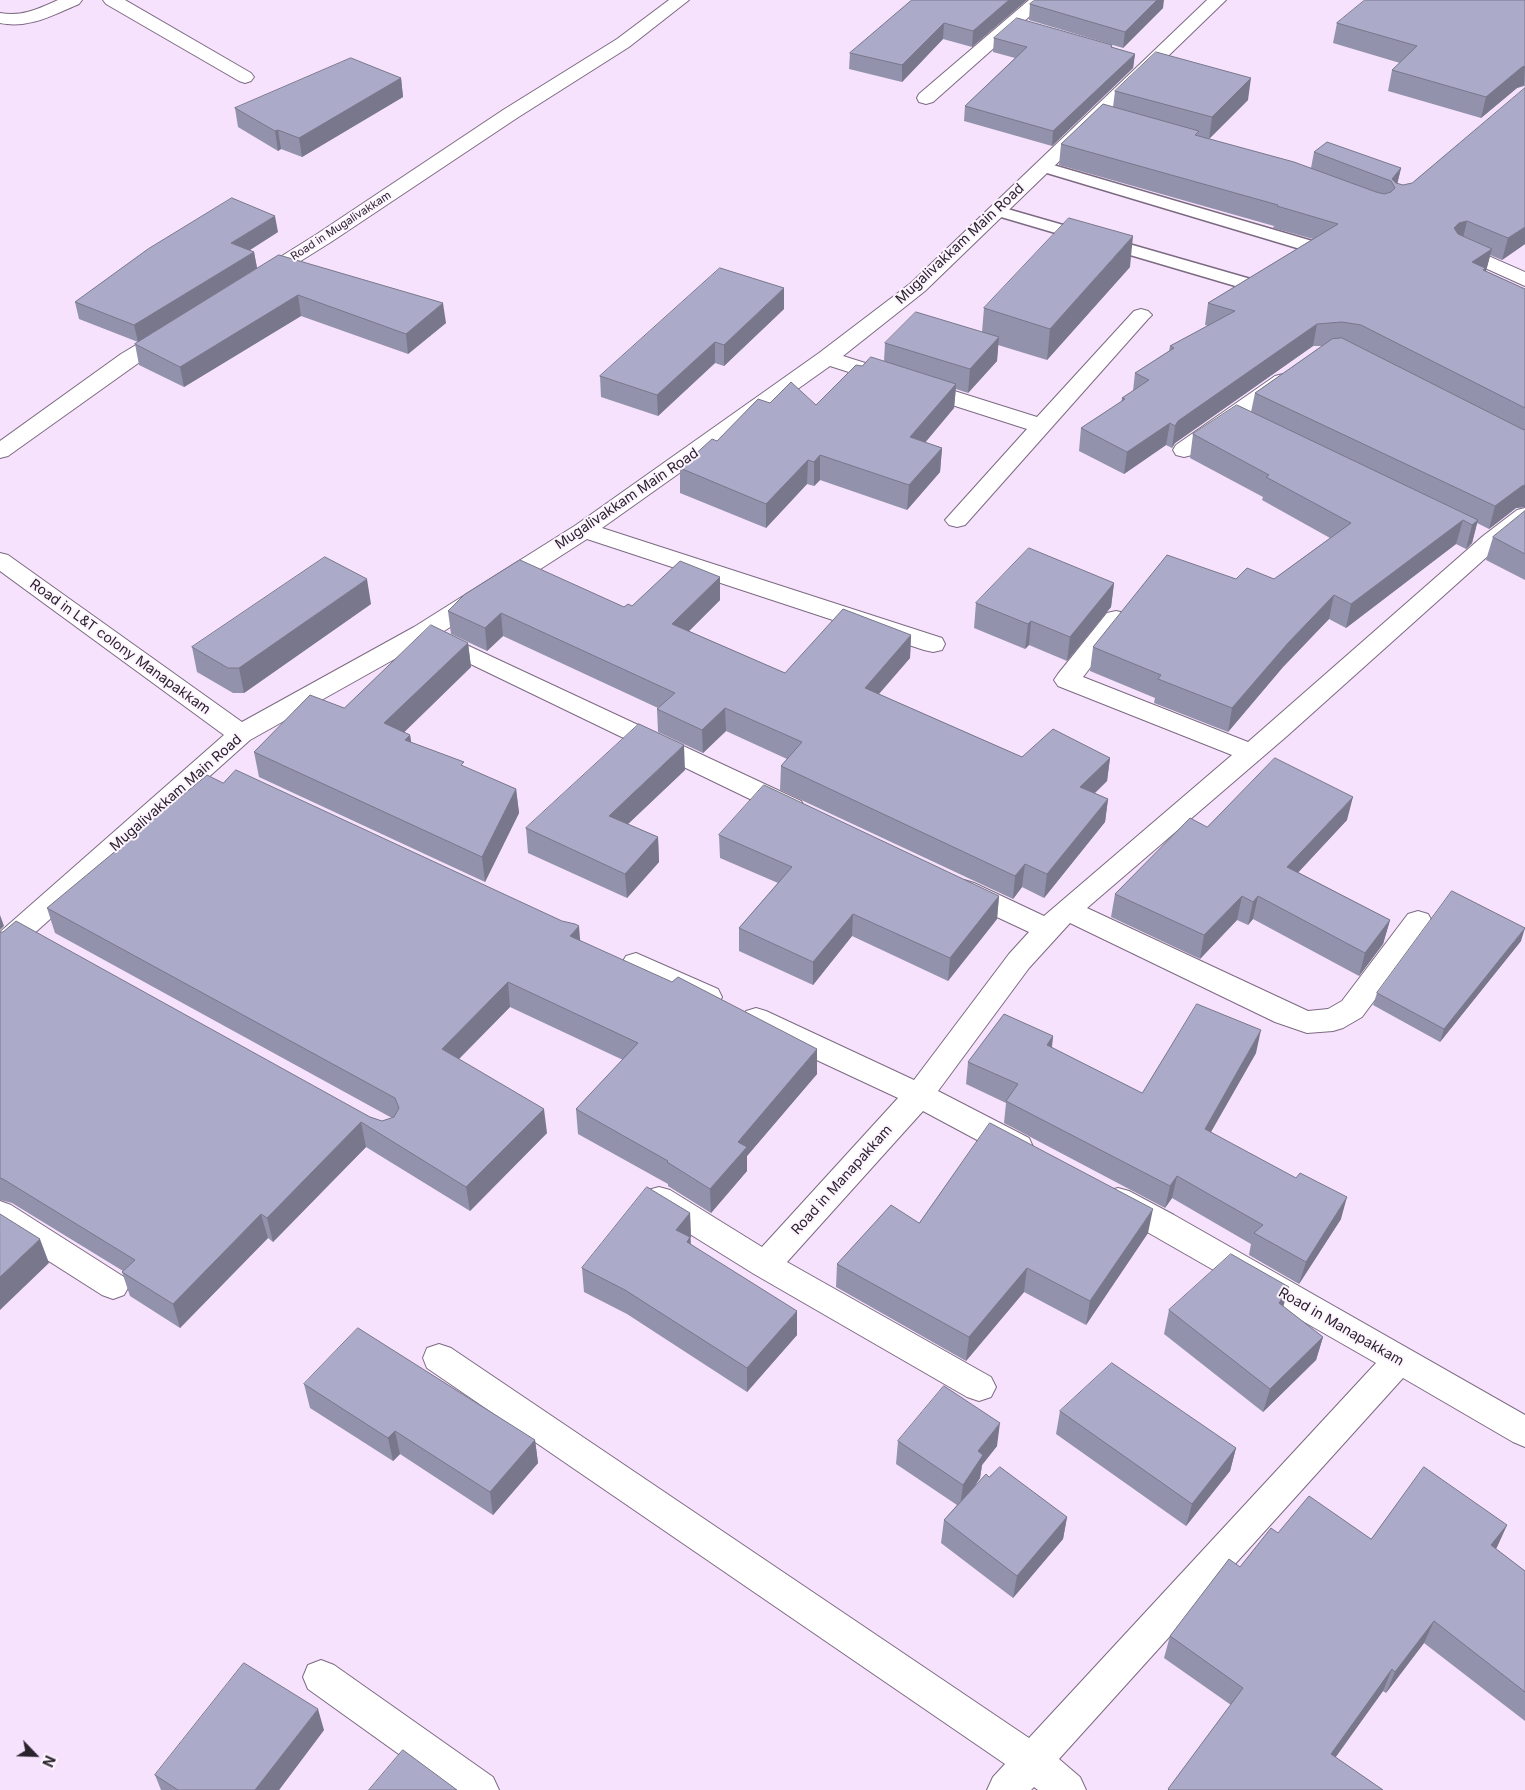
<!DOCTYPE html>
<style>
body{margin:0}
#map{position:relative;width:1525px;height:1790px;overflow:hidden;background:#f7e2fd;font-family:Inter,sans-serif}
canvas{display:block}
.north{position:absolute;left:10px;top:1730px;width:50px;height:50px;-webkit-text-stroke:4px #fdf4ff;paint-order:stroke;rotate:114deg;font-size:14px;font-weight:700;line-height:20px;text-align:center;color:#2a232d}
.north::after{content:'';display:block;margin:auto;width:18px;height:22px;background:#2a232d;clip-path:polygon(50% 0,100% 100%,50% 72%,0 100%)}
</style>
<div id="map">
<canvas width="1525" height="1790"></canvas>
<div class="north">N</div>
</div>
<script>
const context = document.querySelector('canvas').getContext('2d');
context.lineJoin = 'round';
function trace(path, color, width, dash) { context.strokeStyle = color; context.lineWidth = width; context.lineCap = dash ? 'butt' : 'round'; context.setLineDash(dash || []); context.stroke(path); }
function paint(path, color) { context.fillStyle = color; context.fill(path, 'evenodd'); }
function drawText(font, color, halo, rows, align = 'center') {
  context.font = font + ' Inter,sans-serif'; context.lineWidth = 4; context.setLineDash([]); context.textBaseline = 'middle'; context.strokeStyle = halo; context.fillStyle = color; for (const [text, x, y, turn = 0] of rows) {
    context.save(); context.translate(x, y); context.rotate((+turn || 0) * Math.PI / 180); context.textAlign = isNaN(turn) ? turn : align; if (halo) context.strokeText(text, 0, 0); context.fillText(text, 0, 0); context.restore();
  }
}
const lane = new Path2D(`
 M1043,162l276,81 2,4 -2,4h-12l-270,-81 -2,-3 2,-3z
 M997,206l264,76 2,4 -2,4h-12l-258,-76 -2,-3 2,-3z`);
const street = new Path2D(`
 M58,0h24l-3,4c-26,11 -50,25 -79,19v-10c22,4 38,-4 58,-13z
 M103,0h22l126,73 3,4 -3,4 -6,2 -6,-2 -133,-77z
 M669,0h20l-60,47 -112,71 -186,124 -64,40 -7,2 -7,-2 -3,-4 3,-4 64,-40 186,-124 114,-71z
 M1029,0h19l-115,102 -7,2 -7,-2 -2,-4 2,-4z
 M1207,0h19l-301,291 -82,65 194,61 97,-106 7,-2 7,2 4,4 -4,4 -183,206 -8,2 -8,-2 -4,-5 82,-91 -197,-63 -228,162 340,110 3,6 -3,6 -9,2 -9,-2 -337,-111 -146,94 360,168 4,7 -4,7 -9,2 -9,-2 -358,-173 -175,98 -240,215 -10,3v-26l224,-197 -224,-164v-18l8,2 234,167 172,-95 162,-102 243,-172 92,-70z
 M1461,244l64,28v14l-71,-32 -3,-4 3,-4z
 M169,329l8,1 3,5 -3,5 -40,24 -129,92 -8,2v-17l121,-87 40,-24z
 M1283,374l8,2 3,5 -3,5 -99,69 -8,2 -8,-2 -3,-5 3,-5 99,-69z
 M1525,508v18l-26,20 -212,190 -200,172 221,103 20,-2 14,-8 66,-87 10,-3 10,3 4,7 -4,7 -66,89 -19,11 -10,3 -26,2 -32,-11 -205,-99 -41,45 -91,123 91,47 4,9 -4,9 -11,3 -11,-3 -84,-45 -136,151 204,115 5,10 -5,10 -12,4 -12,-4 -213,-123 -106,-66 -4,-9 4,-9 11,-3 11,3 92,57 136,-149 -152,-71 -4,-8 4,-8 10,-3 10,3 148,69 95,-126 20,-22 -75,-35 -4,-7 4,-7 10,-3 10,3 70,33 188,-161 -174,-69 -4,-6 4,-6 49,-61 9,-2 9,2 3,6 -45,58 165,65 235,-206 34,-26z
 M636,953l82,36 4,8 -4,8 -10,3 -10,-3 -72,-35 -4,-7 4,-7z
 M1118,1188l11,3 45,24 351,200v32l-12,-5 -110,-64 -344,381 21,18 6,13h-48l-4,-3 -3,3h-44l6,-13 12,-13 -578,-396 -4,-10 4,-10 12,-4 12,4 578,390 347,-375 -269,-154 -4,-9 4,-9z
 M0,1201l11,4 113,72 5,9 -5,9 -11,4 -11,-4 -102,-65z
 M321,1660l13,5 159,112 6,13h-50l-141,-101 -5,-12 5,-12z`);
trace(lane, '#7c6a82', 3);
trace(street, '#7c6a82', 2);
paint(lane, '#fff');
paint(street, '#fff');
paint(new Path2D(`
 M912,0h115l-55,47 -29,-8 -41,43 -53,-13 1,-16z
 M1525,0v86l-8,2 -36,30 -93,-27 4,-21 8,-7 -67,-20 4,-20z
 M1030,4l133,4 -40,40 -94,-28z
 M994,38l118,7v2l23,7 -2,14 -81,78 -88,-25 1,-15 50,-48 -22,-6z
 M401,78l2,19 -101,60 -21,-8 -3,2 -40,-24 -3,-19z
 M1115,91l133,9 -39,39 102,29 3,-16 87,16 -4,16 128,60 -23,16 -12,-5 -4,16 39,18v218l-9,1 -27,21 -12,-6 -5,20 -6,6 -10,-5 -110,84 -17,-9 -46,48 -55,65 -74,-29 1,-5 -65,-27 3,-24 143,-68h38l56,-41 -68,-38 1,-3 -73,-39 3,-24 58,-22 4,-19 67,-47h-9l-138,97 -3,5 -6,-3 -42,29 -45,-23 2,-23 40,-26 1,-4 11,-7 2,-18 34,-22 1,-5 38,-20 -3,-1 3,-22 105,-64 -40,-11 1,-2 -215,-61 2,-21 52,-37z
 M278,232l-28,18 4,2 3,16 -119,74 -59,-23 -4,-17z
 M279,255l167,68 -38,31 -107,-38 -117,71 -45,-22 -4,-21z
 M1130,267l-83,93 -49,-15 -1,16 -29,32 -12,-4 -2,19 -29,34 17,6 -2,24 -33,38 -87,-30 -6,6 -7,-2 -41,44 -86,-35v-25l37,-27 53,-38 46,2 46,-39 22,-5 1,-18 97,-11 2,-24z
 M784,309l-60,57 -9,-3 -57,53 -57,-19 -1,-21z
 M1525,511v69l-39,-20 7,-23z
 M720,577v23l-31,31 96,42 126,-38 -1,23 -31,36 143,63 88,1 -3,23 -12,12 13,6 -3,23 -61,76 -22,-11 -9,12 -233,-109 1,-24 6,-7 -61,-28 -23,22 -45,-21 -1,-23 1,-1 -155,-72 -16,15 -36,-17 -3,-23 176,-4 8,-1z
 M1114,583l-3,24 -44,54 -38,-16 -4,4 -51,-21 2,-25z
 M371,604l-127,89h-11l-36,-21 -5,-25z
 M468,643l3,24 -67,65 6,3 1,7 53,25 52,22 3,24 -34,69 -226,-105 -5,-25 90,-44z
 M685,770l-57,54 30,13 1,25 -32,36 -99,-45 -2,-25z
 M223,783l358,158 236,133 -70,82v15l-36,42 -43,-27v-2l-90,-50 -2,-25 47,-49 -113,-53 -51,52 88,74 -77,78 -104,-64 -93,95 -5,-4 -88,90 -50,-32 -8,-24 1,-1 -111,-68 -12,-3v-268l370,185 12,4 10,-3 -337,-185 -8,-25z
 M1347,820l-49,52 92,48 -7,24 -24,32 -106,-57 -5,6 -11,-5 -37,39 -89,-42 4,-23 92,-67z
 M719,835l280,61 -2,23 -49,62 -96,-45 -39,49 -74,-34v-23l39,-45 -58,-25z
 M1521,941l-81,101 -67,-37 4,-12z
 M1053,1036l-1,12 90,45 114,-40 -45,79 130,87 -42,65 -50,-29 2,-11 -79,-46 -7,10 -161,-85 2,-20 -40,-19 2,-22z
 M690,1213l1,31 106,91 -50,57 -120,-78 -43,-22 -2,-24z
 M919,1223l229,10 -62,92 -62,-33 -58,69 -130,-74 1,-23z
 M1284,1307l39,30 -7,23 -53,52 -99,-78 5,-24z
 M304,1384l231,56 3,23 -45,52 -93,-61 -7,7 -83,-53z
 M1060,1411l176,37 -6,23 -44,55 -130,-92z
 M898,1441l99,5 -15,19 -2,13 -5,8 14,-9 78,40 -4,22 -50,59 -72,-55 3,-23 13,-15 -61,-41z
 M1507,1525l-11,24 29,22v150l-101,-78 -38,50 -3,-2 -48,66 48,33h-215l63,-85 -67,-47 6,-22 70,-69 38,-34 93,6z
 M324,1730l-45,60h-118l-6,-15z`), '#9392ac');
paint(new Path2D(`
 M1009,0h18l-55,47 1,-16z
 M1157,0h7l-1,8 -40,40 2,-16z
 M944,23l-1,16 -41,43v-17z
 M1135,54l-2,14 -81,78 1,-15z
 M1525,66l-1,19 -7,3 -36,30 5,-21 36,-30z
 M401,78l2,19 -101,60 -3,-19z
 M1251,78l-3,22 -39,39 3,-22z
 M278,130l3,19 -3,2 -3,-20z
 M1401,168l-5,21 -1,-1 -3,-9z
 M275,216l3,16 -44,28 -3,-17z
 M1467,221l-5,21 -8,-14 5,-5z
 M1525,227v17l-23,16 6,-22z
 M1133,236l-3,31 -83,93 3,-31z
 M1492,249l-6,22 -2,1 -12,-10z
 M254,252l3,16 -119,74 -4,-17z
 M784,288v21l-60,57v-21z
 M298,295l3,21 -117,71 -4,-20z
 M443,303l3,20 -38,31 -2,-20z
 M1317,324l-4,22 -138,97 -3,5 3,-22 3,-5z
 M999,337l-2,24 -29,32 2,-24z
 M715,342v21l-57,53 -1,-21z
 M956,384l-2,24 -45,54 1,-25z
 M1170,423l-4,22 -42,29 3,-22z
 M942,448l-2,24 -33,38 2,-25z
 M820,455v25l-6,6v-24z
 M808,460l-1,24 -41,44v-24z
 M1525,485v22l-9,1 -27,21 6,-23 27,-20z
 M1463,520l-7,24 -110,84 5,-24z
 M1478,520l-6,23 -6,6 6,-24z
 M720,577v23l-47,47 -1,-23z
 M367,579l4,25 -127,89 -5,-25z
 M1114,583l-3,24 -44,54 3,-24z
 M1334,595l-5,24 -46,48 -55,65 4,-24 56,-65z
 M501,613l2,23 -16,15 -2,-23z
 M1031,621l-2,24 -4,4 3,-25z
 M911,635l-1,23 -46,53 1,-23z
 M468,643l3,24 -83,81 -4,-25z
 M725,708l1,23 -23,22 -1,-23z
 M410,735l4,25 -9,-20z
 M684,745l1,25 -75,71 -1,-25z
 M1110,758l-3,23 -30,29 3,-23z
 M516,789l3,24 -34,69 -3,-25z
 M1353,797l-6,23 -65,70 5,-23z
 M1108,799l-3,23 -61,76 3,-24z
 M658,837l1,25 -32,36 -2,-24z
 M1025,864l-3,23 -9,12 2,-23z
 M999,896l-2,23 -49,62 2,-23z
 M1242,896l-5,24 -37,39 4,-24z
 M1258,896l-5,23 -5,6 5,-23z
 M853,914l-1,22 -39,49v-23z
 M0,915l4,11 -4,4z
 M1390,920l-7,24 -24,32 6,-23z
 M579,926l2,25 -11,-15z
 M1525,928l-4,13 -81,101 4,-13z
 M508,982l2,25 -65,66 -3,-24z
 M1261,1030l-5,23 -56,98 5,-22z
 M1053,1036l-3,23 -3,-14z
 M817,1049v25l-70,82v15l-36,42 -1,-24 28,-47z
 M544,1109l3,24 -77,78 -4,-24z
 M361,1122l5,25 -93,95 -6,-24z
 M1177,1176l-5,22 -7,10 5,-22z
 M1347,1197l-6,22 -42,65 7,-22z
 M1153,1209l-5,24 -62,92 4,-24z
 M690,1213l1,24 -1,1 1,23 -15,-31z
 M261,1214l7,24 -88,90 -7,-24z
 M40,1239l9,24 -49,47v-33z
 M1027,1268l-3,24 -58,69 3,-24z
 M1289,1287l-7,24 -3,-8z
 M797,1311v24l-50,57v-24z
 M1323,1337l-7,23 -53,52 7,-23z
 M1000,1423l-3,23 -15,19 -2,13 -20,29 3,-22 15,-34z
 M395,1431l5,23 -7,7 -5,-23z
 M535,1440l3,23 -45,52 -3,-23z
 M1236,1448l-6,23 -44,55 6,-22z
 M1067,1517l-4,22 -50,59 4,-22z
 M1507,1525l-10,22 -16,21 10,-23z
 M1434,1621l-10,22 -38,50 9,-21z
 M1392,1669l-9,22 -60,84 8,-21z
 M318,1709l6,21 -45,60h-24z`), '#78778c');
const building = new Path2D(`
 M912,0h97l-36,31 -29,-8 -42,42 -52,-12z
 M1035,0h122l-32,32 -95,-28z
 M1365,0h160v66l-3,1 -36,30 -94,-27 25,-24 -80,-23z
 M1017,18l95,27 -1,2 24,7 -82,77 -88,-25 62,-59 -33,-9z
 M1156,52l95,26 -39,39 -97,-26z
 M351,58l50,20 -102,60 -21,-8 -3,1 -40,-23z
 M1525,88v139l-17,11 -41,-17 -8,2 -5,5 4,6 34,15 -20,13 13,6 -2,2 42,19v119l-164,-83 -19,-3 -25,2 -139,97 -3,5 -5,-3 -43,29 -46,-24 44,-29 -3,-1 27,-18 -14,-7 39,-25 -4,-2 65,-35 -27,-8 130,-79 -61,-18 1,-1 -217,-61 42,-40 96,27 -4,4 99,27 82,30 8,2 7,-2 4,-4 -4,-7 -77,-29 13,-10 74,26 -9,11 4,4 7,2 9,-2z
 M232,198l43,18 -44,27 23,9 -120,73 -59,-23 73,-53z
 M1069,218l64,18 -83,93 -66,-21z
 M279,255l164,48 -37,31 -108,-39 -118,72 -45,-23z
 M720,268l64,20 -60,57 -9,-3 -58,53 -57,-19z
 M916,312l83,25 -29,32 -85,-26z
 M1342,338l180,91 3,1v55l-3,1 -27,20 -240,-113 77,-54z
 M871,357l85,27 -46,53 32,11 -33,37 -89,-30 -6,7 -6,-2 -42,44 -86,-36 32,-29 5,2 41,-42 12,4 21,-21 25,23 40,-40 6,1z
 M1237,405l241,115 -6,5 -9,-5 -112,84 -17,-9 -46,48 -56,65 -74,-29 3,-4 -68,-28 74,-92 69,24 11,-11 27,11 77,-56 -85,-46 3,-2 -76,-41z
 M1525,511v43l-32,-17z
 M1029,548l85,35 -44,54 -39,-16 -3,3 -52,-21z
 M325,557l42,22 -128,89h-11l-36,-21z
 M520,560l104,47 4,-3 4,2 48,-45 40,16 -48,47 113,49 58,-64 68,26 -46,53 157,69 31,-28 57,29 -30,29 28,12 -61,75 -22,-10 -10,12 -234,-110 21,-24 -77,-34 -23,22 -45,-21 18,-16 -174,-80 -16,15 -37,-17 16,-16z
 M431,625l37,18 -84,80 26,12 -5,5 59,22 -3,3 55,24 -34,68 -228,-105 56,-57 34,13z
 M639,724l45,21 -75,71 49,21 -33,37 -99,-46z
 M1275,758l78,39 -66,70 103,53 -25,33 -107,-57 -5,6 -11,-6 -38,39 -89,-41 75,-76 17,9z
 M236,770l326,151 13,3 4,2 -9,10 102,46 6,-5 139,72 -79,93 9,5 -37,42 -43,-27 1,-1 -92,-52 62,-66 -130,-61 -66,67 102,60 -78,78 -105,-65 -94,96 -6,-4 -88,90 -51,-32 13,-12 -132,-81 -3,-1v-246h3l13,-11 354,196 12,4 12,-4 5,-9 -4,-10 -348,-190 160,-133 16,8z
 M764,785l235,111 -49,62 -97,-44 -40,48 -74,-34 53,-61 -73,-32z
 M1452,891l73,37 -81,101 -67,-36z
 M1197,1004l64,26 -56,99 91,49 4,-5 47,24 -41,65 -52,-29 9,-8 -86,-49 -7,10 -164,-85 12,-17 -50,-22 36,-48 49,22 -6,9 95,48z
 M990,1123l163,86 -63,92 -63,-33 -58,69 -132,-73 54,-59 28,18z
 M647,1187l43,26 -14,17 14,7 -3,5 110,69 -50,57 -122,-78 -43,-22z
 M0,1214l40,25 -40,38z
 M1231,1254l58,33 -10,16 44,34 -53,52 -101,-79z
 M358,1328l177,112 -45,52 -95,-61 -7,7 -84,-54z
 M1112,1363l124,85 -44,56 -132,-93z
 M944,1386l56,37 -22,28 5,4 -20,30 -65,-44z
 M1000,1467l67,50 -50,59 -73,-56 42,-46 3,3z
 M1424,1467l83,58 -16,20 34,26v121l-91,-71 -39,51 -3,-3 -61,85 52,36h-214l-1,-1 75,-101 -73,-52 59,-77 11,8 31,-39 7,5 31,-37 62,43z
 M244,1663l74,46 -63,81h-77l-23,-15z
 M403,1750l54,40h-88z`);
paint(building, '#abaac8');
trace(building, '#78778c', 1);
drawText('11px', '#2a232d', '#fdf4ff', [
 ["Road in Mugalivakkam",341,226,-33]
]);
drawText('14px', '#2a232d', '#fdf4ff', [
 ["Mugalivakkam Main Road",960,244,-43],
 ["Mugalivakkam Main Road",627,499,-34],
 ["Road in L&T colony Manapakkam",120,647,36],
 ["Mugalivakkam Main Road",176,793,-41],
 ["Road in Manapakkam",842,1180,-48],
 ["Road in Manapakkam",1341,1327,30]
]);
</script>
